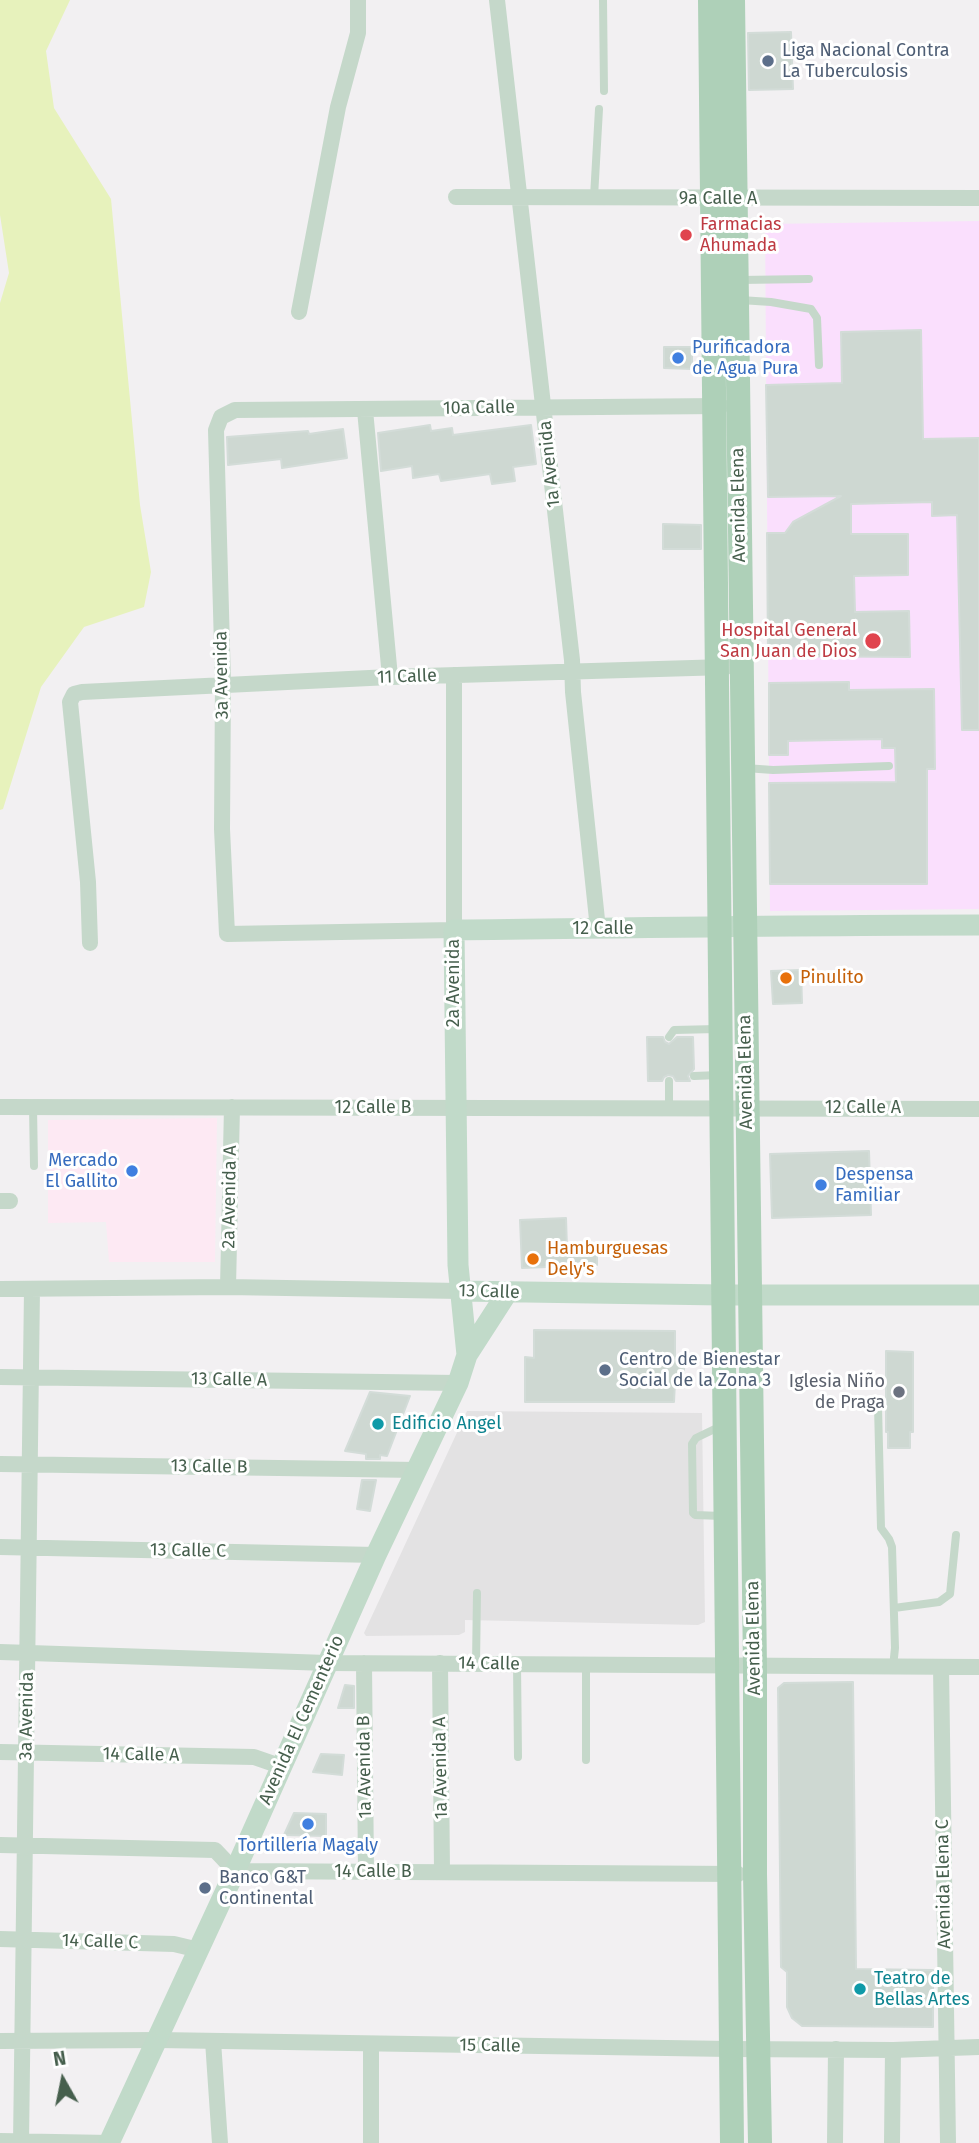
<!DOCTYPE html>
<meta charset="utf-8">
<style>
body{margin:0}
#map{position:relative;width:979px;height:2143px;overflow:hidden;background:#f2f0f2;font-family:"Fira Sans",sans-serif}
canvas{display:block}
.north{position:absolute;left:28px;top:2045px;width:70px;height:70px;-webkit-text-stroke:5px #fff;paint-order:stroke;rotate:351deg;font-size:19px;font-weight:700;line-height:28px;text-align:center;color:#465f4d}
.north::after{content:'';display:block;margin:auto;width:24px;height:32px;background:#465f4d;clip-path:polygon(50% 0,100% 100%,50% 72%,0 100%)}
</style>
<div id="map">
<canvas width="979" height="2143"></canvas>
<div class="north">N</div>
</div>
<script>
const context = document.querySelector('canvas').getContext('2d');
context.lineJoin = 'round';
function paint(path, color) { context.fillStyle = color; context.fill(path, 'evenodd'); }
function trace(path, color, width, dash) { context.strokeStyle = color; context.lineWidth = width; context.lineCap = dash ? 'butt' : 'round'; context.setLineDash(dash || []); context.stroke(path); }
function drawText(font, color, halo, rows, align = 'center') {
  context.font = font + ' "Fira Sans",sans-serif'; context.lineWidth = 6; context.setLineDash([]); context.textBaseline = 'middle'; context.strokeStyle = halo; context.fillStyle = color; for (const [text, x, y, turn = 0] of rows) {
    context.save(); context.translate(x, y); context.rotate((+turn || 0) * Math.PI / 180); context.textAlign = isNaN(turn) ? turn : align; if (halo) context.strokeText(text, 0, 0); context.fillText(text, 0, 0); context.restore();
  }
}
paint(new Path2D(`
 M217,1118l-2,144h-106l-3,-40 -58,1v-103z`), '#fde9f3');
paint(new Path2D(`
 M467,1411l235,2 3,209 -7,3 -233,-5v12l-6,3 -93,1 -2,-3z`), '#e3e2e3');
paint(new Path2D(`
 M979,221v688l-209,2 -5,-687z`), '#fadffd');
paint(new Path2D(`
 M0,0h70l-24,51 8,57 57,91 29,306 11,67 -7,35 -60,20 -43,60 -38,122 -3,1v-507l9,-30 -9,-58z`), '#e7f2bc');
const building = new Path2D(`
 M791,32l2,57 -44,1 -1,-57z
 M921,330l2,109 56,-1v292h-17l-5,-215 -25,1v-14l-81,2v30h57v41l-54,1 1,36 54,-1 1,46 -142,-1 -1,-123h18l8,-11 48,-26 -73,1 -2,-112 76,-2 -1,-51z
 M664,347h28v22l-28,-1z
 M430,425l1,6 21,-3 1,7 78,-10 5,39 -23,3 2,14 -23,3 -2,-10 -49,7 -2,-7 -26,4 -1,-12 -31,5 -3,-38z
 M343,429l4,29 -65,10 -1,-9 -53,6 -1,-28 81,-6 1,3z
 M663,524l38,1v24h-38z
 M849,682v8l85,-1 1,80h-8v115h-157l-1,-101 127,-1 -1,-34h-13v-9l-94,2v14h-19v-72z
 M801,970l1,33 -29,1 -2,-33z
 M647,1037h16l2,5 4,2 8,-7h16l1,32 -6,7 2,5h-14l-3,-5 -5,-1 -4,2 -2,4h-14z
 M869,1151l2,64 -99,3 -2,-64z
 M566,1218l1,30 30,-1v18l-75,3 -2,-48z
 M534,1330l141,1v26h9v25h-9l-1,20h-149v-45l9,1z
 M886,1351l27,1v80h-3v16h-22v-16h-2z
 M370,1392l40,4 -23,60 -7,-1v4h-14v-5l-21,-3z
 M362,1480h14l-6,31 -13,-2z
 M853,1682l3,287 77,1v57l-131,-1 -10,-8 -5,-11v-35l-6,-5 -3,-279 6,-5z
 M345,1685l9,1v22h-16z
 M321,1754l23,1 -2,20 -29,-3z
 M294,1813l32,1v22l-42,-1z`);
paint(building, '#ced8d2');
trace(building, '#d3dcd8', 2);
trace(new Path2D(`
 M603,0l1,91
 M594,197l5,-88
 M740,280l69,-1
 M740,300l31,2 40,7 6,9 2,47
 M745,768l28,2 116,-4
 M669,1037l5,-7 43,-1
 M694,1076l25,-1
 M33,1107l1,59
 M669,1108v-27
 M878,1406l3,122 8,11 3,8 3,101 -2,19
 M721,1426l-25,12 -4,6 1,69 2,2 27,1
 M894,1608l45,-6 11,-8 6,-59
 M476,1664l1,-71
 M517,1664l1,93
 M586,1665v95`), '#c5d8ca', 8);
trace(new Path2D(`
 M497,0l75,660 1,32 25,237
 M456,197l523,1
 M299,312l39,-205 20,-74v-33
 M365,410l25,267
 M454,675v255l-227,4 -5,-105 1,-146 -7,-253 5,-13 14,-7 486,-4
 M90,943l-2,-61 -18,-180 4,-8 8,-2 308,-15 336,-10
 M0,1107l979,2
 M0,1201h10
 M228,1287l4,-180
 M0,1289l228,-2 232,4
 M0,1377l458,6
 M0,1464l418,6
 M0,1547l376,8
 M0,1652l327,11 652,4
 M364,1663l2,209
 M440,1663l2,209
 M941,1667l7,476
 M0,1752l254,5 26,9
 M0,1845l215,5 20,21 503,3
 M0,1939l174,5 25,6
 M0,2041l158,-1 572,9 163,1 86,-3
 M213,2041l7,102
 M0,2141l110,2
 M21,2143l11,-854
 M371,2143v-98
 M835,2143l1,-94
 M892,2143l1,-93`), '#c5d8ca', 16);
trace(new Path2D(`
 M460,1291l262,4h257
 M467,1355l40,-62
 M109,2143l126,-272 141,-316 82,-172 9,-28 -9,-90 -4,-335c175,-2 350,-5 525,-5`), '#c1dac9', 21);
trace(new Path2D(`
 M710,0l22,2143
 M733,0l22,1666v208l5,269`), '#aed0b8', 24);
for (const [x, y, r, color] of [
 [768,61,7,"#5c6f8a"],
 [686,235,7,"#e0444e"],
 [678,358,7,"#3f7fe0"],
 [873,641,9,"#e0444e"],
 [786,978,7,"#e8710a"],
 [132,1171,7,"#3f7fe0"],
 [821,1185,7,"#3f7fe0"],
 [533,1259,7,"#e8710a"],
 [605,1370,7,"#5c6f8a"],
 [899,1392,7,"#6b7280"],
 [378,1424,7,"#0f9aa8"],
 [308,1824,7,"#3f7fe0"],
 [205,1888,7,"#5c6f8a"],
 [860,1989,7,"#0f9aa8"]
]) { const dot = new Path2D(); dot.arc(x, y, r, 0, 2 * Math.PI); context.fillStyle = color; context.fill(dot); trace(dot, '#fff', 2.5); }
drawText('18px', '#4e5e75', '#fff', [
 ["Liga Nacional Contra",782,51],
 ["La Tuberculosis",782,72],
 ["Centro de Bienestar",619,1360],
 ["Social de la Zona 3",619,1381],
 ["Banco G&T",219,1878],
 ["Continental",219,1899]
], 'left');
drawText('18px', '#465f4d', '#fff', [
 ["9a Calle A",718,199],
 ["10a Calle",479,408,-1],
 ["1a Avenida",550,464,-96],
 ["Avenida Elena",739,505,-91],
 ["3a Avenida",222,675,-91],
 ["11 Calle",407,677,-2],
 ["12 Calle",603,929],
 ["2a Avenida",454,983,-90],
 ["Avenida Elena",746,1072,-91],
 ["12 Calle B",373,1108],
 ["12 Calle A",863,1108],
 ["2a Avenida A",230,1197,-89],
 ["13 Calle",489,1292,2],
 ["13 Calle A",229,1380,1],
 ["13 Calle B",209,1467,1],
 ["13 Calle C",188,1551,1],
 ["Avenida Elena",754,1638,-91],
 ["14 Calle",489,1664,1],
 ["3a Avenida",27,1716,-89],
 ["Avenida El Cementerio",302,1720,-66],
 ["14 Calle A",141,1755,1],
 ["1a Avenida B",365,1767,-91],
 ["1a Avenida A",441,1768,-91],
 ["14 Calle B",373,1872],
 ["Avenida Elena C",944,1884,-91],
 ["14 Calle C",100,1942,2],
 ["15 Calle",490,2046,1]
]);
drawText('18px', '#be3a42', '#fff', [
 ["Farmacias",700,225],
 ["Ahumada",700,246],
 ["Hospital General",857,631,"right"],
 ["San Juan de Dios",857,652,"right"]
], 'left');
drawText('18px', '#366cbe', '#fff', [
 ["Purificadora",692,348],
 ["de Agua Pura",692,369],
 ["Mercado",118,1161,"right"],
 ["El Gallito",118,1182,"right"],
 ["Despensa",835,1175],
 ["Familiar",835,1196],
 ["Tortillería Magaly",308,1846,"center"]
], 'left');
drawText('18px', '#c56008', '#fff', [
 ["Pinulito",800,978],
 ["Hamburguesas",547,1249],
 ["Dely's",547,1270]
], 'left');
drawText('18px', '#5b616d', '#fff', [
 ["Iglesia Niño",885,1382],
 ["de Praga",885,1403]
], 'right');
drawText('18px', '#0d838f', '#fff', [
 ["Edificio Angel",392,1424],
 ["Teatro de",874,1979],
 ["Bellas Artes",874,2000]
], 'left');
</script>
